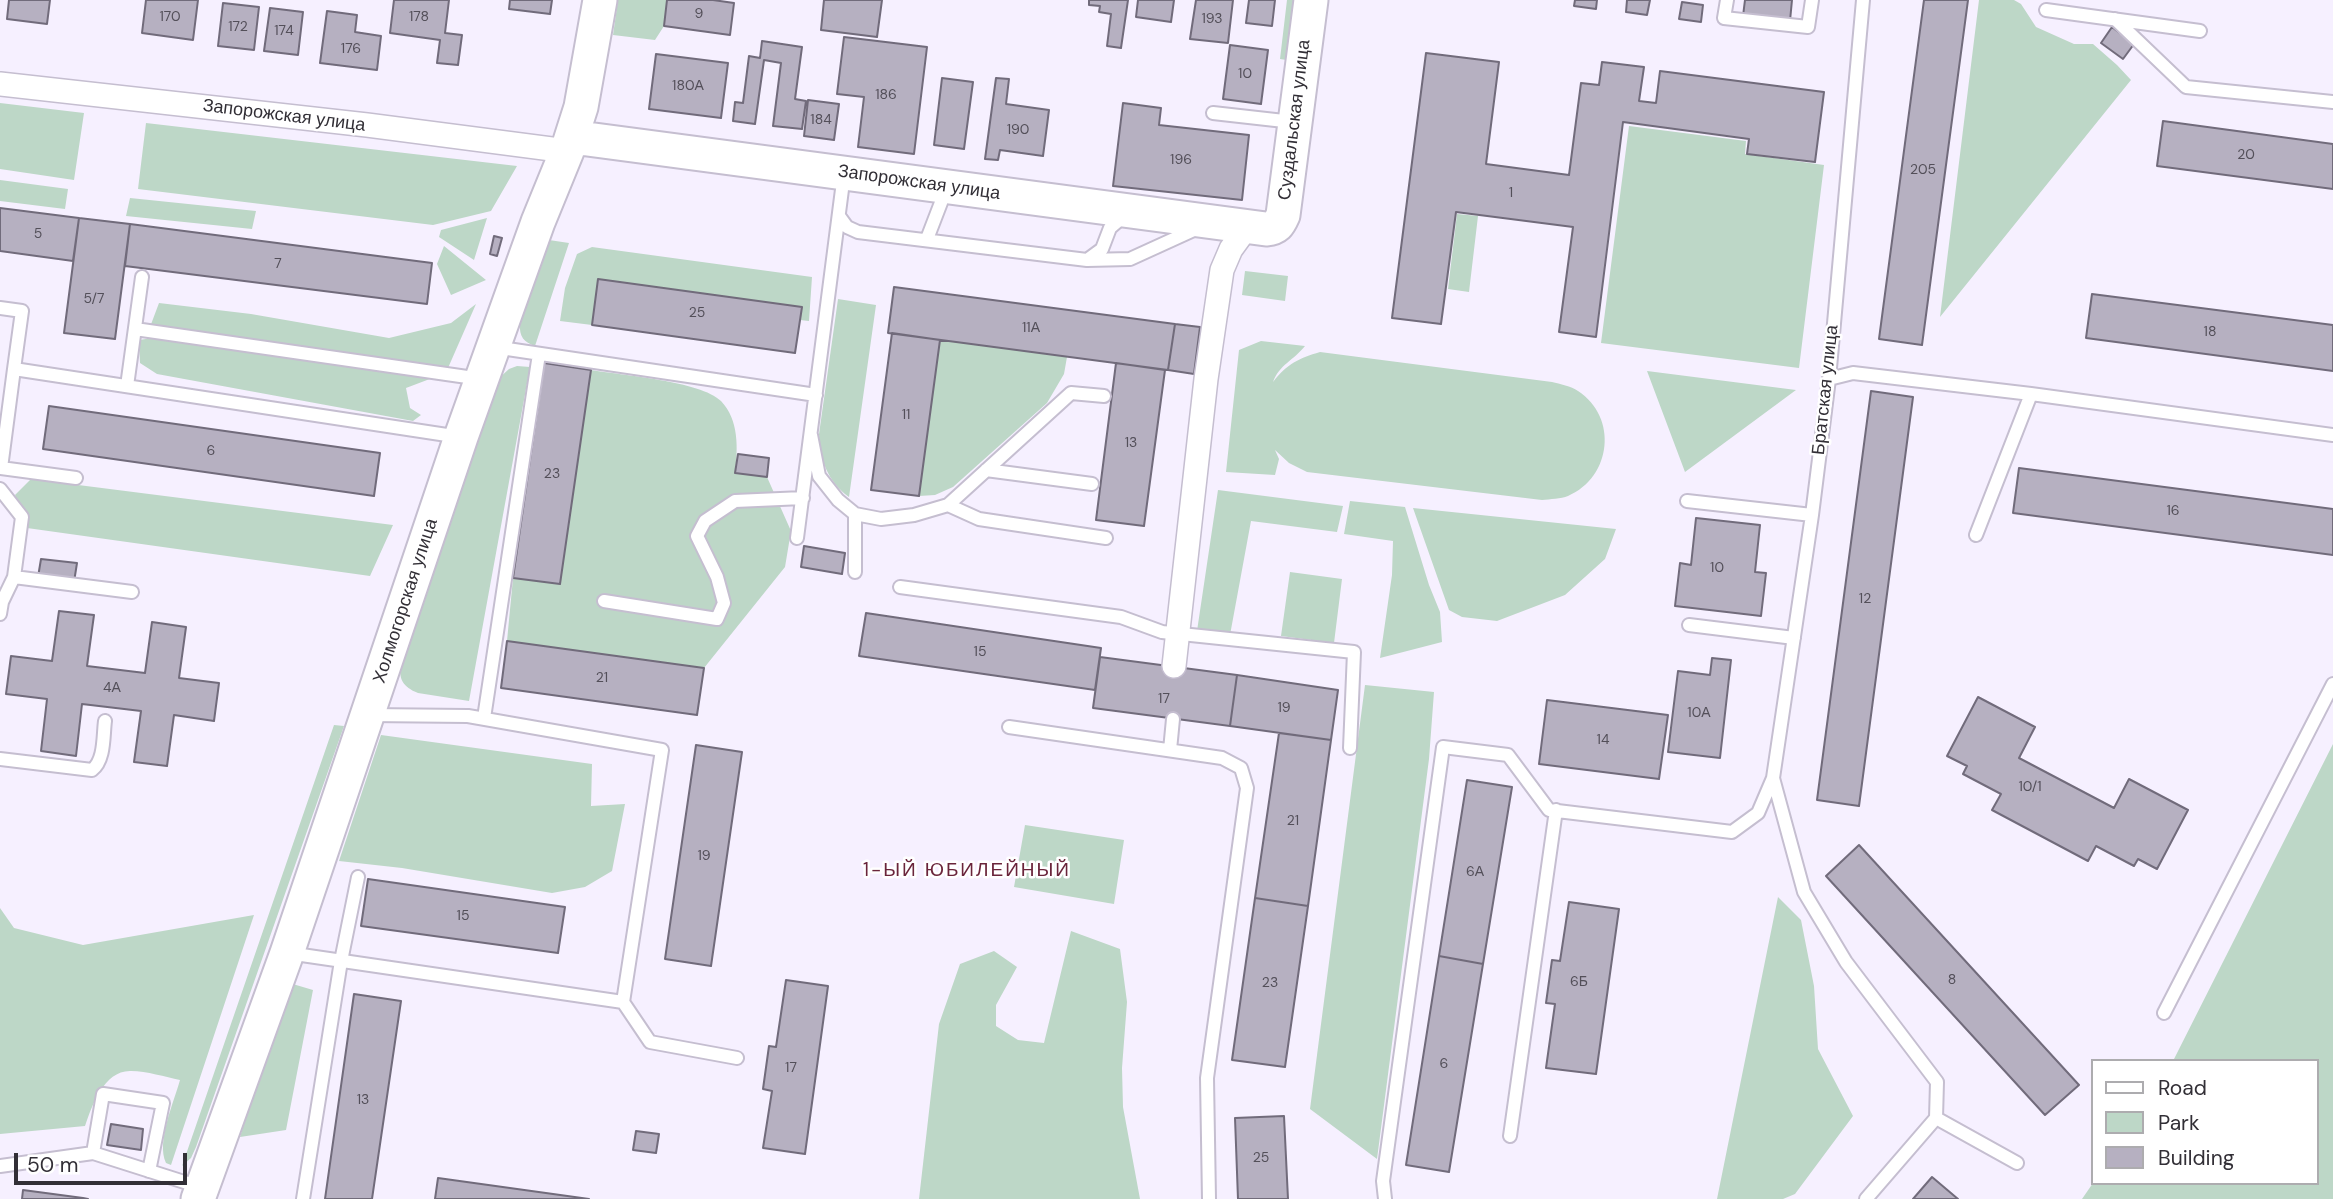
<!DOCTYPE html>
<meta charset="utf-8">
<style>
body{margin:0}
#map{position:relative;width:2333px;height:1199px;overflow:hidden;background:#f6f0ff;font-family:"DM Sans",sans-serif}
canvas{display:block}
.legend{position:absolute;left:2091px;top:1059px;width:228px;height:126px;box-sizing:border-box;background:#fff;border:2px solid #adacaf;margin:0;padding:9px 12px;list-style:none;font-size:21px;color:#322f36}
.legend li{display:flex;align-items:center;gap:14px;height:35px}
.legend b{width:35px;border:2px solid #adacaf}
.scale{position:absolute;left:14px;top:1153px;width:173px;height:32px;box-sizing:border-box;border:4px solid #322f36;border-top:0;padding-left:9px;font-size:21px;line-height:24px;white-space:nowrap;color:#322f36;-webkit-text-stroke:5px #fff;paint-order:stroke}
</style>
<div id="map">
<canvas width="2333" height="1199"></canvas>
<ul class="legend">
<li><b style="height:9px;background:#fff"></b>Road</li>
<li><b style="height:19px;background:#bdd7c7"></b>Park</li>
<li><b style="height:19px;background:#b6b0c1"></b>Building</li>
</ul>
<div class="scale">50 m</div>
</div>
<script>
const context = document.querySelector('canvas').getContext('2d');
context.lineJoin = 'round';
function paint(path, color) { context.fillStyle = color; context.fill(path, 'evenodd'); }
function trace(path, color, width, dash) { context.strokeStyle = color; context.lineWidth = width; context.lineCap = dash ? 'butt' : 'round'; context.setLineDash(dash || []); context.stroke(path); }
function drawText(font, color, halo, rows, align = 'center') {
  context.font = font + ' "DM Sans",sans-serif'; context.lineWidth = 5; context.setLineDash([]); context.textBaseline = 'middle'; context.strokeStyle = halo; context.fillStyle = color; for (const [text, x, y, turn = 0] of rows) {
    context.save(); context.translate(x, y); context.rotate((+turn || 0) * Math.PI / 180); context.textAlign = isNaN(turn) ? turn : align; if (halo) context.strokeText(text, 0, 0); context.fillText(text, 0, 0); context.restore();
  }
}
paint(new Path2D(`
 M618,0h49l-3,26 -9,14 -42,-5z
 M1287,0h14l-8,61 -13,-2z
 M1979,0h35l7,4 15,23 38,17h19l24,21 14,15 -191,237z
 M0,103l84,10 -10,67 -74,-11z
 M146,123l371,43 -26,45 -58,14 -295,-36z
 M1629,126l117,15 -1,13 79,11 -25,203 -198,-25z
 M0,180l68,9 -3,20 -65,-8z
 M130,198l126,13 -4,18 -126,-13z
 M1457,214l21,2 -9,76 -21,-3z
 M487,218l-13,42 -35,-23 2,-7z
 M549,240l20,3 -34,103c-11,-4 -16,-9 -15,-22z
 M444,246l42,34 -35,15 -14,-31z
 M592,247l220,30 -3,44 -9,-1 1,-13 -202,-28 -7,46 -32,-4 5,-33 12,-34z
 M1245,271l43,5 -3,25 -43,-6z
 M838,299l38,6 -27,192c-22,-16 -29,-38 -30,-63z
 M159,303l92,11 138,24 62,-15 25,-19 -28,64 -298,-41z
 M159,337l276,40 -29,11 4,20 11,7 -8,6 -256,-47 -17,-11 -1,-23z
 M940,340l127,17 -3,17 -17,29 -94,84 -18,8 -16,1z
 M1261,341l44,5c-11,14 -26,19 -32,36 14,-18 26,-24 47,-30l232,30c8,2 19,4 26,9 40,26 34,86 -10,105 -7,3 -18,3 -26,4l-235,-28 -18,-9 -14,-13 4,9 -4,16 -49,-3 13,-122z
 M517,366l13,1 -61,334 -51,-8c-15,-6 -20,-14 -17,-30l96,-283 12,-11z
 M591,370c29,5 110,11 130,31 18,19 17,47 14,72l32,4 24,54 -6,36 -81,101 -197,-27 6,-63 47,6z
 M1647,371l149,19 -111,82z
 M31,479l362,46 -23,51 -343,-48 -12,-33z
 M1218,490l125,16 -6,26 -86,-11 -21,114 -33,-4z
 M1350,501l55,6 24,78 11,27 2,30 -62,16 12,-83 1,-34 -49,-7z
 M1413,508l203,21 -11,30 -40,36 -68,26 -35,-4 -13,-7z
 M1290,572l52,7 -8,64 -53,-7z
 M1365,685l69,7 -5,67 -52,400 -67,-50z
 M334,725l10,1 -148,421 -5,11 -9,8z
 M381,735l211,29 -1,42 34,-2 -13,67 -27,16 -33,6 -150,-25 -63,-7z
 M2333,744v455h-251l11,-16h224v-122h-144z
 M1025,825l99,15 -10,64 -100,-17z
 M1778,897l23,23 13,66 4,63 35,67 -58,78 -12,5h-66z
 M0,908l14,20 69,17 171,-30 -83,250 -5,-2c-10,-21 8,-61 14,-83 -15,-3 -33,-9 -49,-9 -27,-1 -39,35 -46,55l-85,8z
 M1071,931l49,18 7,53 -5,66 1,39 17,92h-221l20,-175 21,-60 34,-13 23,16 -21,38v21l22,14 26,3z
 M286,982l27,8 -27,140 -46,7z`), '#bdd7c7');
const building = new Path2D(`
 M9,0h41l-3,24 -40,-5z
 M146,0h52l-5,40 -51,-7z
 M394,0h55l-4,33 17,2 -4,30 -21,-2 3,-23 -50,-7z
 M510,0h42l-2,14 -41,-5z
 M667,0h46l21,3 -4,32 -66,-9z
 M824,0h58l-5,37 -56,-7z
 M1089,0h39l-7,48 -14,-2 4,-32 -12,-2 1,-6 -11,-1z
 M1138,0h36l-3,22 -35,-5z
 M1196,0h37l-5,43 -38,-4z
 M1249,0h26l-3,26 -26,-3z
 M1575,0h22l-1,9 -22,-3z
 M1627,0h23l-3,15 -21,-3z
 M1745,0h47l-2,21 -47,-5z
 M1924,0h44l-46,345 -43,-6z
 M1682,2l21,3 -2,17 -22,-3z
 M223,3l36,4 -5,43 -36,-4z
 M270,8l33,4 -5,43 -34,-4z
 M327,11l30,4 -2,17 26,4 -4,34 -57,-7z
 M2112,27l22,17 -11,15 -22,-16z
 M844,37l83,10 -13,107 -56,-7 6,-50 -27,-3z
 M762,41l40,6 -7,52 11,2 -4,28 -29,-3 8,-63 -17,-3 -9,64 -22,-3 2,-19 8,1 6,-47 11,2z
 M1230,45l38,5 -7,54 -38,-5z
 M1426,53l73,9 -13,102 83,11 12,-92 18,2 3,-23 42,5 -5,34 17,2 4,-32 164,21 -9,70 -68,-8 2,-15 -126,-17 -27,215 -37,-5 14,-105 -117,-15 -15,112 -49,-6z
 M656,54l72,9 -7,55 -72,-9z
 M942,78l31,4 -9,67 -30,-4z
 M996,78l13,1 -3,25 43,6 -6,46 -43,-6 -2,10 -13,-1z
 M808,100l31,4 -5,36 -30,-4z
 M1123,103l38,5 -2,17 90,10 -7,65 -129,-14z
 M2163,121l170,23v45l-176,-23z
 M0,208l79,10 -6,43 -73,-10z
 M79,218l51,6 -15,115 -51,-6z
 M130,224l302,39 -5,41 -302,-38z
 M494,236l8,2 -5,18 -7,-2z
 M598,279l204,28 -7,46 -203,-28z
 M894,287l281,37 -7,46 -280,-37z
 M2092,294l241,31v46l-247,-33z
 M1175,324l25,3 -6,47 -26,-4z
 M892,333l48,7 -21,156 -48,-6z
 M544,363l47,7 -31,214 -47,-6z
 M1116,363l49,7 -21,156 -48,-6z
 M1871,391l42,6 -54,409 -42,-6z
 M49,406l331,47 -6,43 -331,-47z
 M738,454l31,4 -2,19 -32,-4z
 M2019,468l314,41v46l-320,-42z
 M1696,518l64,7 -5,47 11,1 -5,43 -86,-10 5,-43 11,2z
 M804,546l41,7 -3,21 -41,-7z
 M41,559l36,4 -3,19 -36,-5z
 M59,611l35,4 -7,51 58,7 7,-51 34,5 -7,51 40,5 -5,38 -40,-6 -7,51 -33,-4 7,-51 -59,-7 -6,52 -35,-5 6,-52 -41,-5 5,-38 41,5z
 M866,613l235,35 -6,42 -236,-34z
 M507,641l197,27 -7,47 -196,-27z
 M1100,657l137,18 -7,51 -137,-18z
 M1712,658l19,2 -11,98 -52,-6 10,-81 32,4z
 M1237,675l101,15 -7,50 -101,-14z
 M1978,697l57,30 -16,31 95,50 15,-29 59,31 -31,59 -19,-10 -4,7 -38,-20 -8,15 -96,-51 9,-16 -38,-20 4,-8 -20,-10z
 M1547,700l121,15 -9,64 -120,-15z
 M1279,733l52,7 -23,166 -53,-8z
 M696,745l46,7 -31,214 -46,-7z
 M1467,780l45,7 -29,177 -44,-8z
 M1859,845l220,240 -34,30 -219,-239z
 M368,879l197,28 -7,46 -197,-27z
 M1255,898l53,8 -23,161 -53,-7z
 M1569,902l50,7 -23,165 -50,-6 9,-64 -9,-1 6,-43 8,1z
 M1439,956l44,8 -34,208 -43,-7z
 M786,980l42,6 -23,168 -42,-6 9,-57 -9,-2 6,-43 7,1z
 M354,994l47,7 -29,198h-47z
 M1284,1116l4,83h-50l-3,-81z
 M111,1124l32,5 -2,21 -34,-5z
 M636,1131l23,3 -3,19 -23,-3z
 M1932,1177l26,22h-45z
 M438,1178l151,21h-154z
 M23,1190l60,8 5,1h-66z`);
paint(building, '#b6b0c1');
trace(building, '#716b7b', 2);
const lane = new Path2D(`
 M1727,0l-3,18 84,9 4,-27
 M2046,10l154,21
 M2115,19l71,68 147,15
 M1213,113l80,9
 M839,216l8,11 11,5 229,28 15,-11 8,-21 15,-13
 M927,239l20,-52
 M1087,260l43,-1 68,-31
 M0,308l22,3 -8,58
 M135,329l346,50
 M494,347l322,48
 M1829,379l24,-6 178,21 302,41
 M127,386l15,-109
 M811,435l8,41 19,24 17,14 26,5 33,-4 34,-10 123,-112 33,3
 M986,470l106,14
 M76,478l-75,-10 13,-99 446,68
 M0,489l22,28 -8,60 -12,25 -2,12
 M1687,501l125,14
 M948,505l31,14 127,19
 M1976,535l55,-141
 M797,538l47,-364
 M855,572v-58
 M14,577l118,15
 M900,587l221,30 41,15 192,20 -4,96
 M604,601l113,18 7,-16 -7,-26 -20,-41 8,-15 30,-20 68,-3
 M1689,625l105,13
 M368,715l100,1 194,34 -39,252 27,40 87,16
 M484,718l55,-364
 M1009,727l213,31 19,10 6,20 -40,290 2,121
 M1170,750l3,-31
 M0,759l92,11c13,-10 11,-34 13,-49
 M1773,778l31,114 42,70 91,120 -1,36 -70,81
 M288,953l335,49
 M2164,1013l169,-329
 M1936,1118l81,45
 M1510,1136l46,-326
 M93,1153l10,-59 60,9 -14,68
 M0,1166l93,-13 107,34
 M303,1199l38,-238 17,-84
 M1385,1199l-2,-18 60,-434 65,8 41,55 183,22 26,-19 15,-35 39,-263 17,-136 34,-379`);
const street = new Path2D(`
 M0,84l367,41 200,26
 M1174,666l32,-287 16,-109 9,-21 16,-22`);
const secondary = new Path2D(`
 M572,137l694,92c11,-1 13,-5 17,-14l28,-215
 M198,1199l89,-246 174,-516 77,-215 29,-71 14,-44 19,-107`);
trace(lane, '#c5bed0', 16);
trace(street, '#c5bed0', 26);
trace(secondary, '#c5bed0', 37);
trace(lane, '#fff', 12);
trace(street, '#fff', 23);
trace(secondary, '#fff', 33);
drawText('14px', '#534f59', null, [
 ["9",699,14],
 ["170",170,17],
 ["178",419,17],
 ["193",1212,19],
 ["172",238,27],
 ["174",284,31],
 ["176",351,49],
 ["10",1245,74],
 ["180А",688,86],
 ["186",886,95],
 ["184",821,120],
 ["190",1018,130],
 ["20",2246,155],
 ["196",1181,160],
 ["205",1923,170],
 ["1",1511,193],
 ["5",38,234],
 ["7",278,264],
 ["5/7",94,299],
 ["25",697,313],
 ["11А",1031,328],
 ["18",2210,332],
 ["11",906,415],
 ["13",1131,443],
 ["6",211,451],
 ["23",552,474],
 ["16",2173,511],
 ["10",1717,568],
 ["12",1865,599],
 ["15",980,652],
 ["21",602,678],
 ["4А",112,688],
 ["17",1164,699],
 ["19",1284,708],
 ["10А",1699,713],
 ["14",1603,740],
 ["10/1",2030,787],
 ["21",1293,821],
 ["19",704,856],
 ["6А",1475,872],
 ["15",463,916],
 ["8",1952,980],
 ["6Б",1579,982],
 ["23",1270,983],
 ["6",1444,1064],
 ["17",791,1068],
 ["13",363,1100],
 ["25",1261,1158]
]);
drawText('18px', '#322f36', '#fff', [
 ["Запорожская улица",284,116,7],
 ["Суздальская улица",1295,120,-83],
 ["Запорожская улица",919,183,8],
 ["Братская улица",1826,390,-84],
 ["Холмогорская улица",406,601,-72]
]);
context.letterSpacing = '2px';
drawText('19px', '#6a253b', '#fff', [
 ["1-ЫЙ ЮБИЛЕЙНЫЙ",967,871]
]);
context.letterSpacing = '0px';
</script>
